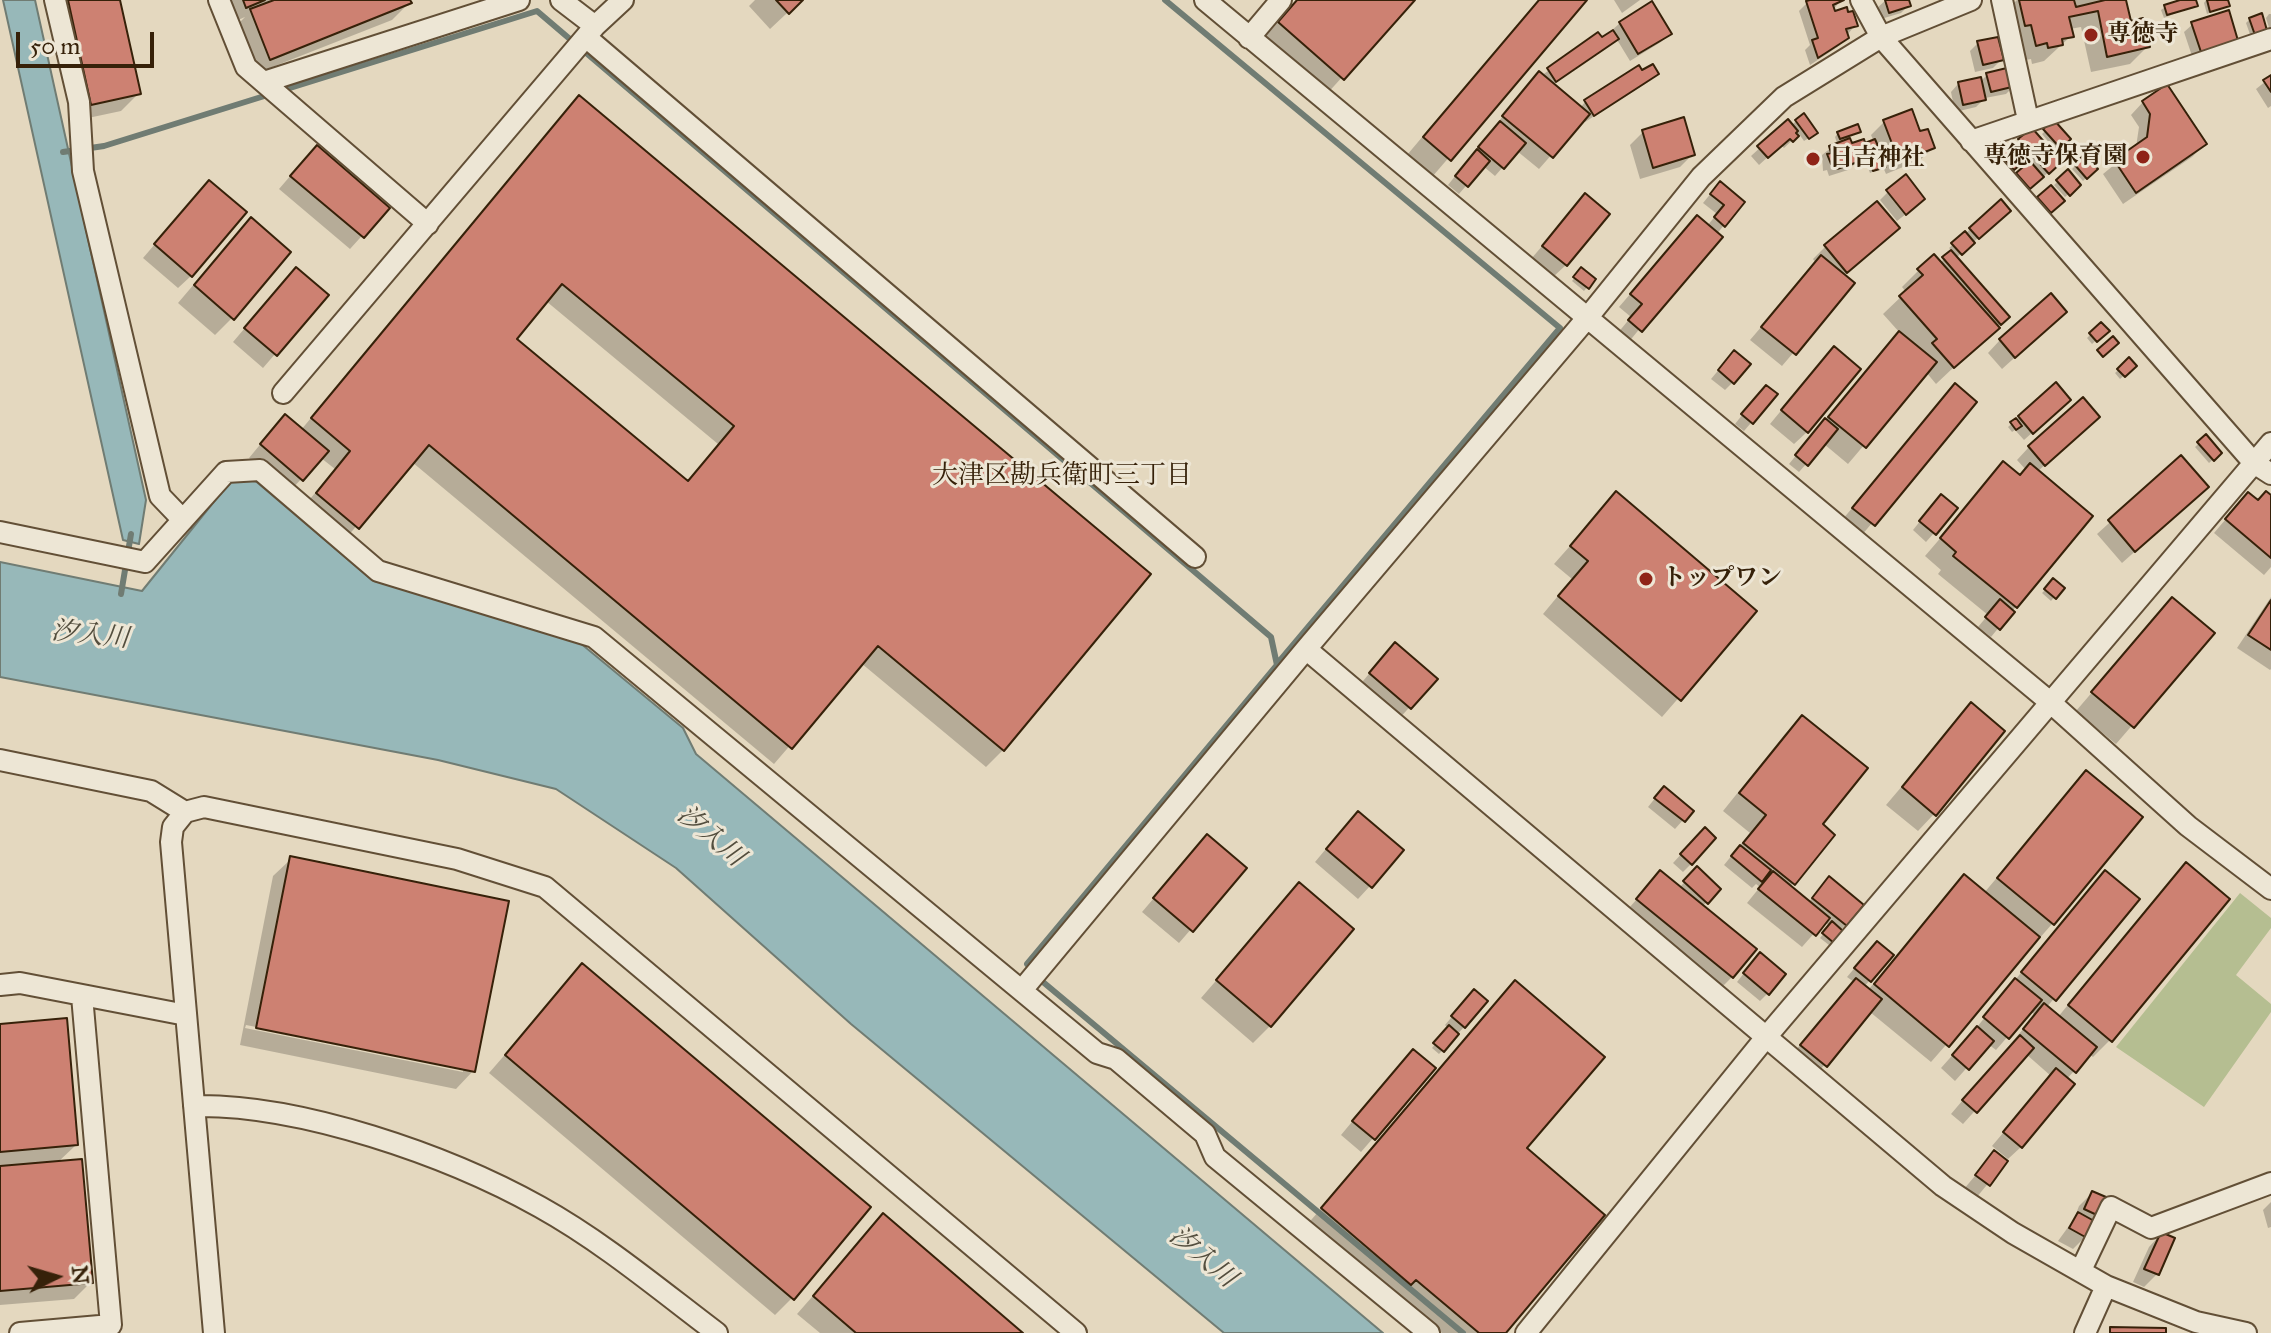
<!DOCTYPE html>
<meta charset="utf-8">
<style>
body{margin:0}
#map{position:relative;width:2271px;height:1333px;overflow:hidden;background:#e4d8bf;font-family:"IM FELL Great Primer",serif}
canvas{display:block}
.north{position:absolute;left:16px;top:1237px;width:80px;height:80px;-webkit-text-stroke:6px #ede6d5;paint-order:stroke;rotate:85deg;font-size:22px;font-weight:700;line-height:32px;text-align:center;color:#362109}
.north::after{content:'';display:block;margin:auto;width:28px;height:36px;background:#362109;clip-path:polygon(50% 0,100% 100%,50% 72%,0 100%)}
.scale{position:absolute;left:16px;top:32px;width:138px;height:36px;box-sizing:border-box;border:4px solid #362109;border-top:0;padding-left:10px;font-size:24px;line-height:28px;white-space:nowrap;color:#362109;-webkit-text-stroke:6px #ede6d5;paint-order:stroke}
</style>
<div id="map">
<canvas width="2271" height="1333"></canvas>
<div class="north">N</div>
<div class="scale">50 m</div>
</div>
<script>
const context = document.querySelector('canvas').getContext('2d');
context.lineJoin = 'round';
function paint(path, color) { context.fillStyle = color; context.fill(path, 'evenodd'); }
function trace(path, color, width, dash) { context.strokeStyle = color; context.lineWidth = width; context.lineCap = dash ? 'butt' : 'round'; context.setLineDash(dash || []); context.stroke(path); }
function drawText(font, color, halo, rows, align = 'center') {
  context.font = font + ' "IM FELL Great Primer","Noto Serif JP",serif'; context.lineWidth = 6; context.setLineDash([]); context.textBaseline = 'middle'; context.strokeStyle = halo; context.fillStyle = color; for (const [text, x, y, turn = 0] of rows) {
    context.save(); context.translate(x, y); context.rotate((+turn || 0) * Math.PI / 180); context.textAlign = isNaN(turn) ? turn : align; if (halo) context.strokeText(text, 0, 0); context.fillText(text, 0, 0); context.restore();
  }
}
paint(new Path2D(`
 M2240,893l31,25v10l-35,47 35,29v8l-67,95 -88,-60z`), '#b5be91');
const water = new Path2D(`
 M3,0h32l111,500 -7,44 -16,-4z
 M233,478h19l120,102 207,62 104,86 13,26 687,579h-159l-373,-309 -175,-156 -120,-79 -118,-29 -438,-83v-115l142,29z`);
paint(water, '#97b8b9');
trace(water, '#707c73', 2);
paint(new Path2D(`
 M47,0h71l20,94 -17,17 -47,10z
 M219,0h189l1,3 -17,17 -140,55 -18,-47 11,-11 -16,7z
 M755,0h46l-31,29 -21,-23z
 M1298,0h114l-87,96 -63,-56z
 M1538,0h47l-153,177 -25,-22z
 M1614,0h26l-18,13z
 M1817,0h24l-8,10 22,15 -16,21 -29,19 -5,-15 5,-5 -11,-34 8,-8z
 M1886,0h21l2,5 -8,8 -20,6 -4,-11z
 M2017,0h107l5,23 18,24 -17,17 -39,8 -10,-45 -11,2 1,7 -27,25 -12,3 -1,-5 -12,2 -17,-46z
 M2186,0h8l2,5 -32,13 -3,-8 4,-3z
 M2206,0h20l1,5 -20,9 -3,-11z
 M2269,14h2v20l-5,-16z
 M2250,19l16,14 -14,7 -6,-17z
 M1620,23l49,11 -8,8 -31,19 -14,-23 -63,47 27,23 5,-6 57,-29 14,1 -8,8 -63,40 -2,-3 -44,50 -22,-18 -22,25 -12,-10 -24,28 -11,-9 79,-99 71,-51 3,5z
 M2193,24l44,19 -43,19 -10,-30z
 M1978,43l23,17 -8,8 -18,4 -5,-21z
 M1987,75l27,11 -8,8 -21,4 -9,9 -21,5 -4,-20 8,-9 21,-1z
 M2271,77v29l-3,2 -12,-19z
 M579,98l569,476 -145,176 -17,17 -125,-104 -87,101 -362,-302 -72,83 -40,-34 35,-42 -14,-11 -32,34 -40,-34 24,-29 28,1 261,-315zM546,301l172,143 -31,38 -173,-143z
 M2143,102l62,42 -13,13 -69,47 -20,-30 33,-27 3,-20 -8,-12z
 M1911,112l8,22 14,14 -13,12 -34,14 -3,-7 -13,6 -3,-8 13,-7 -5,-12 -27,24 -19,6 -2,-6 -4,1 -1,-16 15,-12 -2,-6 3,-4 21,-2 -11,6 3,9 13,-1 10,-3 -3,-7 13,-13z
 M1796,121l16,15 -8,5 -5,-7 -15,14 -3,-3 -22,20 -8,-9 37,-34 3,4z
 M2054,123l14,16 -12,12 -14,-17z
 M2031,130l20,40 -30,26 -12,-13 18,-17 -5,-5 -12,11 -12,-13z
 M1643,132l50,22 -13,13 -40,12 -10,-34z
 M2085,157l10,12 -12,12 -11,-12z
 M304,160l83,48 -37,41 -71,-60z
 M2068,172l11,13 -14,12 -11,-12z
 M2050,188l4,21 -12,10 -12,-12z
 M1712,192l30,11 -114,140 -11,-9 14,-17 -12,-10 66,-77 22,-4 10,-12 -14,-11z
 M1888,192l27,15 -18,14 -17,-21z
 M197,195l-6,81 -13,12 -35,-30z
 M1585,196l-19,69 -13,12 -22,-18z
 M2001,202l-1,16 -44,40 51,59 -71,67 -10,-12 -78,92 -24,-20 -25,28 -10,-8 93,-114 18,-17 -17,-19 23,-22 -4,-5 17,-17 21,-7 12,-12 -3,-3z
 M234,237l-2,81 -17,17 -37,-32z
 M1884,241l-41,35 9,8 -70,82 -32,-26 66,-77 -3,-4 12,-12z
 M1581,270l12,10 -9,11 -12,-10z
 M284,282l42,13 -63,73 -30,-26z
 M2052,324l-50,45 -14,-16 12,-13z
 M2101,324l6,6 -15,14 -5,-6z
 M2129,360l6,6 -15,13 -5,-6z
 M1726,361l7,21 -8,8 -14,-11z
 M1822,361l-15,71 -13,12 -24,-20z
 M2056,385l4,23 -36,32 -9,-10 -3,2 -4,-5z
 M1955,386l19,16 -118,140 -19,-16z
 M1758,395h17l-31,36 -9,-7z
 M2085,429l-48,43 53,44 -99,121 -13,-10 10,-12 -50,-41 3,-4 -16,-14 79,-92 15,13 7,-7 -9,-10 12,-13z
 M2206,437l14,16 -11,10 -14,-16z
 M2181,458l13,41 -72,64 -25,-29z
 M1617,493l137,118 -92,106 -119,-103 29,-35 -18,-15z
 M2271,498v69l-7,8 -50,-42 22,-26z
 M1933,505l22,4 -29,33 -13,-12z
 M2054,581l8,7 -11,13 -9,-8z
 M2271,597v72l-1,1 -33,-22z
 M2172,599l40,34 -96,111 -40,-33z
 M1383,657l52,22 -38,42 -39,-34z
 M1971,705l-37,109 -16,17 -32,-26z
 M1802,717l18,108 -30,63 18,15 13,-16 40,18 -32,40 -9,-7 10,-12 -6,-4 -22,25 -55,-44 13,-16 -4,-3 -4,4 -28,-23 26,-32 -27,-22 62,-77z
 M2086,772l54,45 -88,107 -121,138 -61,-50 -57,66 -24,-20 65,-76 -7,-5 22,-26 22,4 -27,32 4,3 96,-113 20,16z
 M1656,797l35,14 -16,18 -27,-22z
 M1345,826l25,60 -12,13 -43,-37z
 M1697,837l-6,27 -8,8 -10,-9z
 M1195,850l49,18 -65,75 -37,-31z
 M291,859l182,212 -17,18 -216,-44 33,-169zM246,1025l217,43v4l-218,-44z
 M2186,865l41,34 -117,141 -17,17 -4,-3 -23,26 -45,67 -13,12 -16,-13 59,-70 -25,-22 -63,70 -12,-10 84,-99 -5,-4 -34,39 -8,-6 -33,37 -14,-13 32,-36 115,-142 17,-17 32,27 -91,108 12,9 111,-135z
 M1697,869l21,20 -16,18 30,70 -17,17 -94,-77 39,-44 19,15z
 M1299,885l-29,141 -17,17 -52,-45z
 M1752,963l16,30 -8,8 -23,-19z
 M582,966l210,332 -17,17 -286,-242z
 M1515,982l9,167 -21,184h-61l-44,-37 -92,-70z
 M1466,1000l-2,27 -25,27 -7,-6 16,-20 -3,-3z
 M0,1026l76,119 -19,18 34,119 -17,17 -74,6z
 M1400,1064l33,5 -72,83 -20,-17z
 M1994,1153l12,9 -30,36 -12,-9z
 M2092,1193l5,21 -7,7 -5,16 -12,12 -15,-8 16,-22 5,-13z
 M2271,1202v25l-3,1 -5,-18z
 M883,1216l137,117h-200l-23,-19z
 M2161,1234l-4,40 -13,13 -11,-5 16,-35z`), '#0003');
trace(new Path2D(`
 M1165,0l395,328 -283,336
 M63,152l41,-6 433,-135 734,626 6,28 -250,299 16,18 420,351
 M121,594l10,-60`), '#707c73', 6);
const building = new Path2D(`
 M68,0h52l21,94 -50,11z
 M243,0h22l-19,8z
 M274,0h136l2,3 -142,57 -20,-51z
 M776,0h27l-14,14z
 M1297,0h118l-71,80 -66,-58z
 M1539,0h48l-136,161 -28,-24z
 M1810,0h34l-11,5 2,6 12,-4 1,5 5,-1 5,15 -12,3 3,9 -31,20 -6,-18 6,-2 -12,-37z
 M1885,0h24l2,6 -22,7z
 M2019,0h55l2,7 29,-7h21l5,21 12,-3 7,29 -43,10 -9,-46 -29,6 5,20 -12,2 1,6 -15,3 -1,-5 -11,3 -5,-21 -6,1z
 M2180,0h16l2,6 -31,9 -3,-10z
 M2207,0h21l2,6 -20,6z
 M1652,1l20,33 -34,20 -19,-32z
 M2229,10l10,34 -37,11 -11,-33z
 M2262,13l6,21 -12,4 -7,-20z
 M1613,30l6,9 -63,43 -9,-14 51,-36 4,5z
 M1998,37l6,23 -21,5 -6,-24z
 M1653,64l6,10 -65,42 -10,-16 55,-35 3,5z
 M2011,67l5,19 -25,6 -5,-19z
 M1539,71l51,43 -37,44 -51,-42z
 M2271,75v17l-8,-12z
 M1981,77l5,23 -23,5 -5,-23z
 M2167,84l40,60 -71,49 -22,-33 33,-23 3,-23 -8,-13z
 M579,95l572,479 -147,177 -126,-105 -86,103 -363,-304 -70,84 -43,-36 34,-42 -39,-33zM562,284l172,142 -46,55 -171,-142z
 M1912,109l8,22 8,-2 7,19 -36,14 -16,-42z
 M1804,113l14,20 -9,6 -14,-19z
 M1684,117l11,38 -42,13 -11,-38z
 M1788,119l10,12 -2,2 3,3 -6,6 -3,-3 -22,19 -11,-12z
 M2054,120l17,19 -10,10 -18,-20z
 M1500,121l26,22 -22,26 -26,-22z
 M1858,124l3,8 -21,7 -3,-7z
 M2032,128l30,34 -13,12 -31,-35z
 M1850,138l2,5 12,-4 1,4 10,-4 3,7 -11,4 1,4 -11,4 1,4 -21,7 -2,-6 -4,1 -4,-10 4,-1 -2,-7z
 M2013,143l14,16 -13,11 -14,-15z
 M317,145l73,63 -26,30 -74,-62z
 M1477,149l13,12 -22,26 -13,-11z
 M2085,154l13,15 -11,10 -13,-15z
 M1882,155l4,12 -13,4 -4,-12z
 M2030,161l14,16 -14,12 -14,-16z
 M2068,169l13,16 -11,11 -14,-16z
 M1906,174l19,25 -19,16 -20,-25z
 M209,180l38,32 -55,65 -38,-33z
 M1720,181l25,21 -20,25 -11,-10 10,-12 -14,-11z
 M2051,185l14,16 -14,12 -14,-16z
 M1585,193l25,21 -43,52 -25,-20z
 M2001,199l10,12 -32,28 -10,-11z
 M1877,201l23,27 -53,45 -23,-28z
 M1697,215l26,22 -81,95 -14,-12 14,-16 -12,-10z
 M251,217l40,35 -57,68 -40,-35z
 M1965,231l10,12 -13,12 -11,-12z
 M1951,250l59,67 -9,8 -59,-68z
 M1934,254l66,74 -46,40 -22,-25 5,-4 -38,-43 24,-21 -6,-6z
 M1821,255l34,28 -59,72 -35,-28z
 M296,267l33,28 -52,61 -33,-28z
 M1581,267l15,12 -7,10 -16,-12z
 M2051,293l16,19 -52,46 -16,-19z
 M2101,322l9,9 -13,11 -8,-9z
 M1899,331l38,31 -71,86 -38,-31z
 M2113,336l6,7 -16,14 -6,-7z
 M1834,346l27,23 -53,64 -27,-23z
 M1734,350l17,14 -17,20 -16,-14z
 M2129,357l8,9 -12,11 -8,-8z
 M2056,382l15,18 -38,34 -15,-18z
 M1955,383l22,19 -102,124 -23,-18z
 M1766,385l12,9 -25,30 -12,-10z
 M2083,397l17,20 -55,49 -17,-20z
 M285,414l44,37 -26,30 -43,-37z
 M1825,418l13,11 -30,37 -13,-11z
 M2016,418l6,8 -6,4 -6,-8z
 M2206,434l16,19 -8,8 -17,-19z
 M2181,455l28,32 -74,65 -27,-32z
 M2003,461l17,14 10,-12 63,53 -76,92 -64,-52 3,-4 -16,-14z
 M1616,491l141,120 -76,90 -123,-105 30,-35 -18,-15z
 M2266,491l5,4v63l-46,-39 23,-27 10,8z
 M1941,494l17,14 -22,27 -17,-14z
 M2053,578l12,10 -9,11 -12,-10z
 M2172,597l43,36 -81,95 -43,-36z
 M2000,599l15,13 -15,18 -15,-13z
 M2271,600v50l-23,-15z
 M1395,642l43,37 -27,30 -42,-36z
 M1971,702l34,29 -69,85 -34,-29z
 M1802,715l66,53 -45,56 12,11 -40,50 -52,-42 23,-28 -27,-22z
 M2086,770l57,47 -89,108 -57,-47z
 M1664,786l30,25 -9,11 -31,-24z
 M1358,811l46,39 -32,38 -46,-39z
 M1705,827l11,11 -24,27 -12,-11z
 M1207,834l40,34 -54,64 -40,-34z
 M1740,845l31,25 -9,12 -31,-26z
 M290,856l219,45 -34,171 -219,-44z
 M2186,862l44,37 -118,143 -44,-37z
 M1697,866l24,23 -13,15 -25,-23z
 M1660,870l97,79 -24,29 -97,-79z
 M2105,870l35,29 -84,102 -35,-29z
 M1773,871l57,47 -14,18 -58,-47z
 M1964,874l76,63 -91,110 -75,-63z
 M1829,876l35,29 -17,21 -35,-28z
 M1299,882l55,47 -83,98 -55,-47z
 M1832,921l11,10 -9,12 -12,-10z
 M1877,941l17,14 -23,27 -17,-14z
 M1760,952l26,22 -17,21 -26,-22z
 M582,963l289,244 -77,93 -289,-245z
 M1856,978l26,21 -55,68 -27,-22z
 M2015,978l27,22 -33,39 -26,-22z
 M1515,980l90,77 -78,91 78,67 -99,118h-27l-63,-53 -5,5 -90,-77z
 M1474,989l14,12 -23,27 -14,-12z
 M2044,1003l53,44 -21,26 -53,-44z
 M67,1018l11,127 -78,7v-128z
 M1449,1025l10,9 -15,18 -11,-9z
 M1977,1026l17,15 -25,29 -17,-15z
 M2020,1035l14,13 -57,65 -15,-13z
 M1413,1049l23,19 -61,72 -23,-19z
 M2056,1068l19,16 -53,64 -19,-16z
 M1994,1150l14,11 -18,25 -15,-11z
 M82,1159l11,124 -93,8v-125z
 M2092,1191l14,6 -7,19 -15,-7z
 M2078,1212l18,10 -9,16 -18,-10z
 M883,1213l140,120h-167l-43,-37z
 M2161,1232l14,6 -16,37 -15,-6z
 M2110,1327l56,1v5h-56z`);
paint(building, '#cd8172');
trace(building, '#362109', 2);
const minor = new Path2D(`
 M55,0l24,102 4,69 77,325 23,24
 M219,0l27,67 182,157
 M561,0l34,26
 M1205,0l845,702 138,124 83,63
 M1861,0l20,37 373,426 17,11
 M2002,0l26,120
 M587,38l608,519
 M1249,38l32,-38
 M264,82l255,-82
 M1971,141l300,-102
 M283,393l312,-367 28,-26
 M0,532l145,30 81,-90 34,-2 118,101 216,66 503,416 19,6 89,75 10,23 214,176
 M1306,649l637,537 70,47 93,53 90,36 50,11
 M0,760l151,31 34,21
 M0,985l20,-2 166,32
 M1022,990l284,-341 282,-332 113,-140 83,-80 97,-60 90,-37
 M194,1106c106,-2 253,49 346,101 63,35 120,83 177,126
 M2081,1270l30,-63 40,21 120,-45
 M20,1333l91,-8 -29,-329
 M214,1333l-43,-491 2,-15 12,-15 19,-5 253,52 88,28 531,446
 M1526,1333l241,-297 504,-593
 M2085,1333l21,-47`);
trace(minor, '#624f36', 24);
trace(minor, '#ede6d5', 20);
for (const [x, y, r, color] of [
 [2091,35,8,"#8f2418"],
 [2143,157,8,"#8f2418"],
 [1813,159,8,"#8f2418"],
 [1646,579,8,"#8f2418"]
]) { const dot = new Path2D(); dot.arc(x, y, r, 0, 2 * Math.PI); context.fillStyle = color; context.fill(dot); trace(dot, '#ede6d5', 3); }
drawText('bold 24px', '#362109', '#ede6d5', [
 ["専徳寺",2107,35],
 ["専徳寺保育園",2127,157,"right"],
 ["日吉神社",1829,159],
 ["トップワン",1662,579]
], 'left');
drawText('26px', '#362109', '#ede6d5', [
 ["大津区勘兵衛町三丁目",1062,477]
]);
drawText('italic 26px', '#534e3e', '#ede6d5', [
 ["汐入川",90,636,6],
 ["汐入川",710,837,40],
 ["汐入川",1202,1258,40]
]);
</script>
